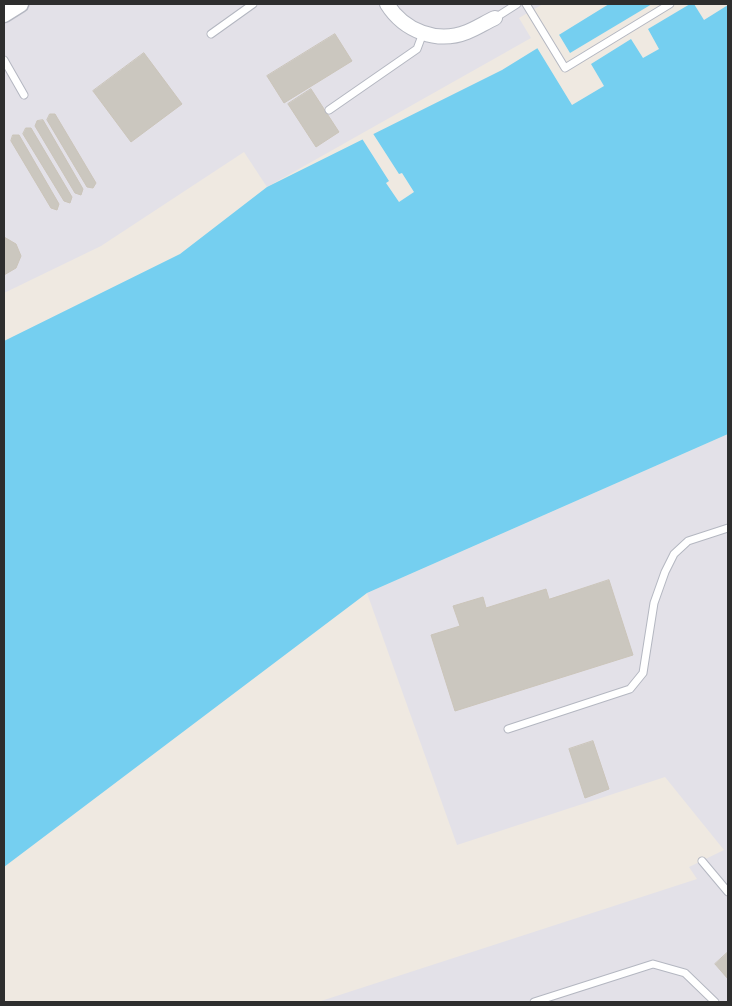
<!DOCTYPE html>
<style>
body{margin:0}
#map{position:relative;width:732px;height:1006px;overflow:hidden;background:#efe9e1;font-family:Overpass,sans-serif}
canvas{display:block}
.frame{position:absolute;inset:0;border:5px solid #2e2e2e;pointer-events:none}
</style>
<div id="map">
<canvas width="732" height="1006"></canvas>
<div class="frame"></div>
</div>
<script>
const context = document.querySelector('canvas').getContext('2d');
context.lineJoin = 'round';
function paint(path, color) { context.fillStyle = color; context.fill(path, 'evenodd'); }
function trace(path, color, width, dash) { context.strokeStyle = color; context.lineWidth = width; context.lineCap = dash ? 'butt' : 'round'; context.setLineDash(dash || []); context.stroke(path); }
paint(new Path2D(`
 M4,4h539l-24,14 12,20 -264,149 -23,-35 -143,94 -97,47z
 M728,434v568h-410l379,-123 -8,-12 35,-17 -59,-73 -208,68 -90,-252z`), '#e3e1e8');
paint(new Path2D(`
 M609,4h119v430l-361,159 -363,274v-526l176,-87 87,-67 235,-117z`), '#75cff0');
paint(new Path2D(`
 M652,4h38l-42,25 11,20 -16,9 -12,-19 -40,25 13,22 -32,19 -36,-59 22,-13 12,20z
 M694,4h34v1l-24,15z
 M372,132l27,42 3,-1 12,19 -15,10 -13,-19 3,-2 -28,-44z`), '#efe9e1');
const building = new Path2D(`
 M335,34l17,27 -68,42 -17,-27z
 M144,53l38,51 -51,38 -38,-51z
 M311,89l28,43 -23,15 -28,-43z
 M50,114h5l41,69 -3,5 -6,-1 -40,-67z
 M43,120l40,69 -2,6 -6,-2 -40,-67 2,-5z
 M26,128h5l41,69 -2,6 -6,-2 -41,-67z
 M13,135h6l40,69 -2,6 -6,-2 -40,-67z
 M4,237l12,7 5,12 -5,12 -12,7z
 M609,580l24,75 -178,56 -24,-76 29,-9 -7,-20 30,-9 3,11 60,-19 3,10z
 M593,741l16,48 -24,9 -16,-49z
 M728,952v27l-13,-15z`);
paint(building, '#cbc7bf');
trace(building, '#cbc5ba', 1);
const service = new Path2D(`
 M526,4l39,64 105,-64
 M495,18l22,-14
 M211,34l42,-30
 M4,60l20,35
 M329,110l88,-61 6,-16
 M508,729l122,-40 13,-16 11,-70 11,-31 9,-18 14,-13 40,-13
 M702,861l26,31
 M534,1002l119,-38 32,9 30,29`);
const minor = new Path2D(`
 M387,4c17,27 50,40 80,28 10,-4 19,-10 28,-14`);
const tertiary = new Path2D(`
 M4,14l16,-10`);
trace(service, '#b4b7c1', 9);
trace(minor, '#b4b7c1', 16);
trace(tertiary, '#b4b7c1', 19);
trace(service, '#fff', 7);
trace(minor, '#fff', 14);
trace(tertiary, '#fff', 16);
</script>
